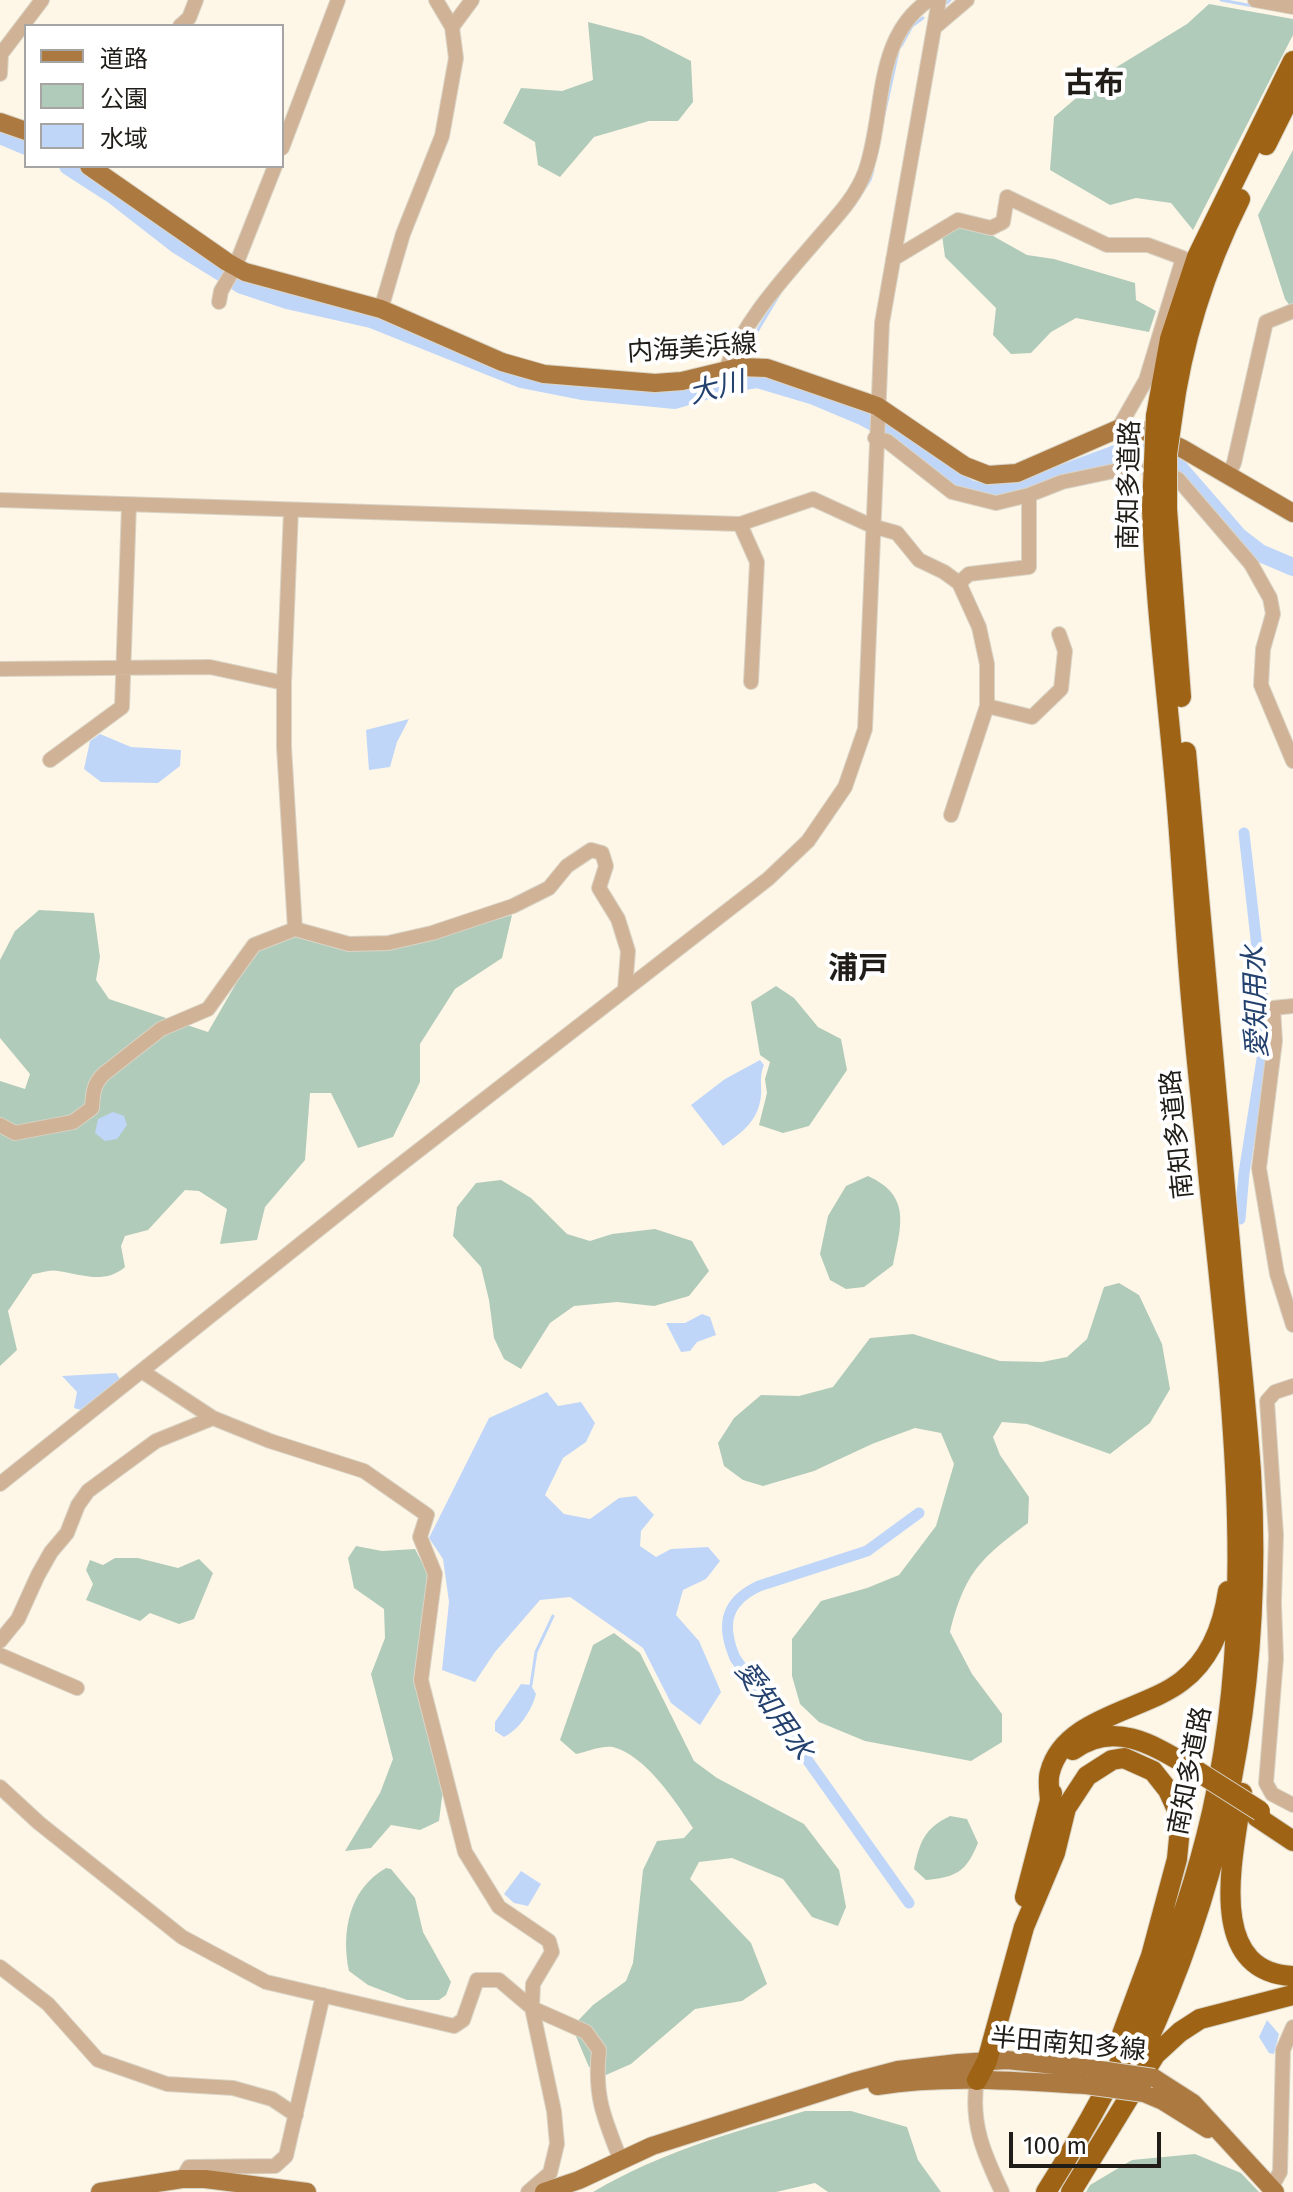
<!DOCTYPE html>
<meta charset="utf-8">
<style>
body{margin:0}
#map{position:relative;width:1293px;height:2192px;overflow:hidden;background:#fef7e7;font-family:"Fira Sans","Noto Sans JP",sans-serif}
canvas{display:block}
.legend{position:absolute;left:24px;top:24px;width:260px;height:144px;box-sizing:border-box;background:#fff;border:2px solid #a6a5a3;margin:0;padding:10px 14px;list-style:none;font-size:24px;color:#201d18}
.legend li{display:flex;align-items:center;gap:16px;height:40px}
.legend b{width:40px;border:2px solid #a6a5a3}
.scale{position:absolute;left:1009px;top:2132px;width:152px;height:36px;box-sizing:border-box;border:4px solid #201d18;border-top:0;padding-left:10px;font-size:24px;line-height:28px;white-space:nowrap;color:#201d18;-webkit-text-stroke:6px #fff;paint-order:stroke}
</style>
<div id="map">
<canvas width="1293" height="2192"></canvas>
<ul class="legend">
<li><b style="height:10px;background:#ac7940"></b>道路</li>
<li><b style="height:22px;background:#b1cbba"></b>公園</li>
<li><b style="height:22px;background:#bfd6f9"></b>水域</li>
</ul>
<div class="scale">100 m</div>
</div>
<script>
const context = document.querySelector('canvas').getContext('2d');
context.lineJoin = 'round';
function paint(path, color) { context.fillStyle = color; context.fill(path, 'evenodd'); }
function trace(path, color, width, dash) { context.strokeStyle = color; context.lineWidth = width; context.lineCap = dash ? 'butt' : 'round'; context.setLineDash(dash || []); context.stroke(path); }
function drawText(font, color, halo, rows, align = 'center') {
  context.font = font + ' "Fira Sans","Noto Sans JP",sans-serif'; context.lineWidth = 8; context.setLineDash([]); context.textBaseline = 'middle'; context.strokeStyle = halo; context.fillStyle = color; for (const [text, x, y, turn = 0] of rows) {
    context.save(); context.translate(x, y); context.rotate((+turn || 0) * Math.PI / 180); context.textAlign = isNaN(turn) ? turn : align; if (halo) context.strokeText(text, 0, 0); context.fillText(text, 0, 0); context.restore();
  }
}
paint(new Path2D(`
 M1209,4l84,15v16l-100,195 -22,-27 -35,-5 -26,7 -60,-35 4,-53 48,-41 85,-52z
 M588,22l54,14 49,25 2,41 -15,19h-29l-55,16 -34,40 -22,-12 -3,-23 -32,-19 18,-35 41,3 31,-11z
 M1293,150v160l-8,-11 -27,-84z
 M959,226l27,6 41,23 27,4 81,24 1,17 20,11 -7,21 -73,-14 -25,14 -20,21 -20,1 -18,-19 3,-27 -51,-51 -3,-22z
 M39,910l55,3 6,44 -4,23 13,19 99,33 48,-83 40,-12 52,14 84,-13 80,-23 -10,43 -47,31 -35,55v38l-27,55 -35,11 -27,-55h-21l-5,67 -40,47 -8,33 -37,4 7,-35 -28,-18 -14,-1 -37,40 -23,6 -4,10 4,21c-21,18 -44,7 -67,4 -8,-2 -17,2 -25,3l-25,37 9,39 -17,16v-285l25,8 5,-15 -30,-36v-78l15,-29z
 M776,986l18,12 24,29 23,12 6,31 -38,56 -26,7 -24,-8 8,-32 -2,-14 5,-17 -10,-7 -9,-53z
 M868,1176c44,20 33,50 25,89l-29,22 -18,2 -16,-9 -10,-26 8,-38 18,-30z
 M501,1180l30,18 36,36 23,7 22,-7 43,-5 37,12 17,30 -20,25 -35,10 -37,-4 -43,4 -24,17 -29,46 -17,-10 -10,-21 -5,-38 -8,-33 -28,-31 4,-29 19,-24z
 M1119,1283l20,12 23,49 8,45 -20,34 -40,31 -83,-30 -25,-2 -9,15 7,18 29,42 -1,26c-48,36 -63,49 -78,109l22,42 30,40v28l-31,19 -106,-20 -46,-19 -19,-18 -8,-28v-37l29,-38 46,-13 32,-13 37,-49 18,-62 -13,-31 -26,-5 -43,16 -58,27 -51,15 -20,-6 -19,-14 -6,-23 16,-25 27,-23 38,1 34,-9 37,-49 43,-4 87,27 42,1 25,-5 20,-18 17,-52z
 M356,1546l26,5 33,-2 14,27 -12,102 26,111 -4,32 -19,9 -29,-5 -20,23 -26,3 35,-58 13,-34 -22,-85 14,-36 -1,-29 -30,-21 -6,-30z
 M115,1558h23l40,10 21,-9 14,14 -19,46 -15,5 -29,-11 -10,8 -54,-21 7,-16 -7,-14 4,-10 13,5z
 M614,1633l26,20 54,108 23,17 87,46 35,46 7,37 -8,19 -26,-9 -29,-38 -51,-21 -33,4 -9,17 61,64 16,41 -25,17 -47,8 -64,55 -25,11 -17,-8 -17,-40 21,-22 33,-24 7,-18 10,-93 14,-29 27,-3 9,-10c-17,-26 -48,-73 -80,-81 -11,-2 -27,5 -37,7l-16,-14 33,-95z
 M950,1816l17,3 11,24c-12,29 -21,34 -52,37l-12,-11c6,-28 10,-40 36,-53z
 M386,1868l5,1 24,29 8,34 28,50 -5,13 -7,5h-32l-39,-15 -19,-14c-8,-39 0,-82 37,-103z
 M805,2111h46l56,16 11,33 23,32h-113l-13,-9 -39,9h-183c70,-41 135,-58 212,-81z
 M1195,2154l46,19 18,19h-173l4,-7 42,-25z`), '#b1cbba');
paint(new Path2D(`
 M409,719l-12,23 -7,25 -21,3 -3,-40z
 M100,734l31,13 50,3 -1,16 -22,17 -57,-1 -17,-13 6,-28z
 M760,1060l4,5c-5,12 -2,19 -3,31 -3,26 -19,36 -38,50l-32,-41 34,-26z
 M113,1112l11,4 3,9 -10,14 -12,2 -10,-8 3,-14z
 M702,1314l8,3 6,18 -19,7 -7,9 -9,1 -15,-29h19z
 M116,1373l4,6 -39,31 -7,-2 3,-16 -15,-16z
 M547,1392l11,14 23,-4 14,21 -9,19 -23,16 -18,37 19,19 26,5 29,-21 17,-2 18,19 -13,16 -1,15 16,11 15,-8 37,-2 12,14 -14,18 -23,11 -7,25 23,26 22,51 -21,33 -29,-22 -28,-55 -73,-51 -30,3 -45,52 -20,30 -33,-12 7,-68 -6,-43 -14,-21 60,-120z
 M521,1684l10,1 5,9c-4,16 -17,36 -32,43l-9,-6v-9z
 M521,1871l20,13 -13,22 -14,-3 -10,-9z
 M1267,2020l12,14 -5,20 -5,-1 -10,-16z`), '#bfd6f9');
trace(new Path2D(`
 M1221,0l32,6
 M947,3l3,-3
 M901,46l11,-20 11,-8
 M884,115l14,-63
 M854,205l16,-25 3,-10
 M747,348l33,-55
 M531,1685l5,-33 17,-36`), '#bfd6f9', 3);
trace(new Path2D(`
 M1240,1219l4,-46 21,-133 -1,-31 -20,-176
 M909,1903l-174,-245c-14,-33 -10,-56 24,-72l108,-35 52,-38`), '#bfd6f9', 11);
trace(new Path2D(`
 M0,135l26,11
 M68,166l45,29 63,49 66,41 45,15 84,19 150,60 61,12 93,9 56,-17 26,-4 57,17 50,21 22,12 65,49 19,11 20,5 31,-5 100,-37h19l38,15 60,69 22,17 33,14`), '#bfd6f9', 18);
const minor = new Path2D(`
 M1255,0l38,7
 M180,26l9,-8 7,-18
 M452,27l20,-27
 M934,28l33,-28
 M0,74l1,-20 41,-54
 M282,148l56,-148
 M893,259l65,-39 33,8 12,-6 4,-25 100,48h41l35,13 -37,122 -28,49
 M219,302l2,-11 14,-24 40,-101
 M381,309l22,-75 39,-98 14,-78 -4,-31 -16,-27
 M725,371c19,-51 60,-94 94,-134 18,-21 36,-39 46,-65 21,-58 7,-133 64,-172
 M875,438l12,3 65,51 44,11 33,-8 33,-13 76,-16 22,3 18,10 73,85 19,34 3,16 -10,35 -2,36 32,76
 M1228,475l6,-12 32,-141 27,-11
 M0,500l740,24 73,-25 59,27 25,7 22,27 25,12 15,11 20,44 8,37v42l-36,109
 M291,510l-7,173v64l11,182
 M740,524l17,38 -6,120
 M959,583l10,-9 60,-7v-72
 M0,669l210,-2 74,16
 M987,706l45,11 29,-28 4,-38 -6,-17
 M50,760l72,-53 7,-202
 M1293,1006l-20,2 2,33 -16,127 18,106 16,51
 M0,1125l15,8 58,-11 19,-14c1,-14 1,-25 13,-35l56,-44 47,-20 46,-64 41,-16 54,15 39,-1 44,-10 81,-27 36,-18 18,-22 24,-16 11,3 4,13 -7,22 19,31 10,32 -3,38
 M143,1372l70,46 57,23 94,30 63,44 -7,22 15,37 -14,106 44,172 34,55 50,34 3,11 -19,32 -1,24 22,103 3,33 -7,29 -22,19
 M1293,1386l-18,6 -8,9 9,134 -2,68 2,56 -10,124 6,11 21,11
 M0,1484l378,-302 390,-303 40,-38 37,-54 20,-58 17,-406 57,-323
 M0,1641l18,-22 20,-44 13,-23 16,-19 11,-28 10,-14 68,-50 57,-23
 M0,1655l77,33
 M0,1787l39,36 143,114 84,45 188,44 9,-6 14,-40h22l33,28 54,24 13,18c-5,47 5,68 22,111
 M0,1967l48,37 50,56 69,24 66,4 39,11 24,16
 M977,2080c-7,43 7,74 25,112
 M182,2179l7,-12 86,-1 11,-10 37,-161
 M1271,2188l9,-16 3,-122 10,-23`);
const major = new Path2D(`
 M0,122l26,9
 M89,166l138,96 18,10 136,37 121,53 42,12 111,9 27,-2 58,-14 27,1 110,38 88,60 23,9 29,-2 101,-44 27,2 38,18 110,64
 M1154,2078l39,25 82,89
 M877,2086c69,-11 139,-5 209,-1
 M1144,2093l19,8 45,28
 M100,2192l82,-13h23l102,13
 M544,2192l35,-12 73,-34 201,-64 45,-12 60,-7 49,-3 86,9`);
const highway = new Path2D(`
 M1266,145l27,-54
 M1156,416l14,-77 27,-82 96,-196
 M1172,419c10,-78 33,-150 68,-220
 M1167,509l14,188
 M1073,1750c43,-32 85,-2 124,21
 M1242,1793c-7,57 -40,179 51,183
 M1050,1803c0,-10 -3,-22 0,-31 14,-55 94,-61 132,-91 29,-22 41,-55 46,-90
 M1257,1817l36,24
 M1025,1897l27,-104
 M1142,2053c87,-184 121,-378 109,-581 -5,-72 -14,-145 -20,-218 -14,-167 -29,-334 -45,-502
 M977,2080l10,-19 37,-134 31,-74 11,-45 21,-32 25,-16 12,-2 29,13 15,19 11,24 1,14 -3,31 -26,97 -30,81
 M1046,2192c75,-118 135,-243 166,-380 47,-207 19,-421 -3,-630 -5,-57 -12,-115 -17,-173 -7,-74 -10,-150 -17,-225 -8,-92 -20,-184 -23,-276
 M1071,2192l84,-137 25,-23 20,-13 93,-24`);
trace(minor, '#dad4c6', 16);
trace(major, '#dad4c6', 20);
trace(highway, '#dad4c6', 22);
trace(minor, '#d0b397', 14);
trace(major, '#ac7940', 18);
trace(highway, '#9e6314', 20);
const majorBridge = new Path2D(`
 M1093,2069l61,9
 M1086,2085l58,8`);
const highwayBridge = new Path2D(`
 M1152,508l4,-92
 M1167,509v-55l5,-35
 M1197,1771l63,40`);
trace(majorBridge, '#dad4c6', 20, []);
trace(highwayBridge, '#dad4c6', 22, []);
trace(majorBridge, '#ac7940', 18);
trace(highwayBridge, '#9e6314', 20);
drawText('26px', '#201d18', '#fff', [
 ["内海美浜線",692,349,-4],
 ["南知多道路",1130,485,-89],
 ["南知多道路",1178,1134,-96],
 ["南知多道路",1191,1771,-79],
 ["半田南知多線",1068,2045,5]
]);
drawText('italic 28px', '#25426f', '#fff', [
 ["大川",717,389,-14],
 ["愛知用水",1257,1002,-92],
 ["愛知用水",773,1711,55]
]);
drawText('bold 30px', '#201d18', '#fff', [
 ["古布",1094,85],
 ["浦戸",858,970]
]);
</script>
